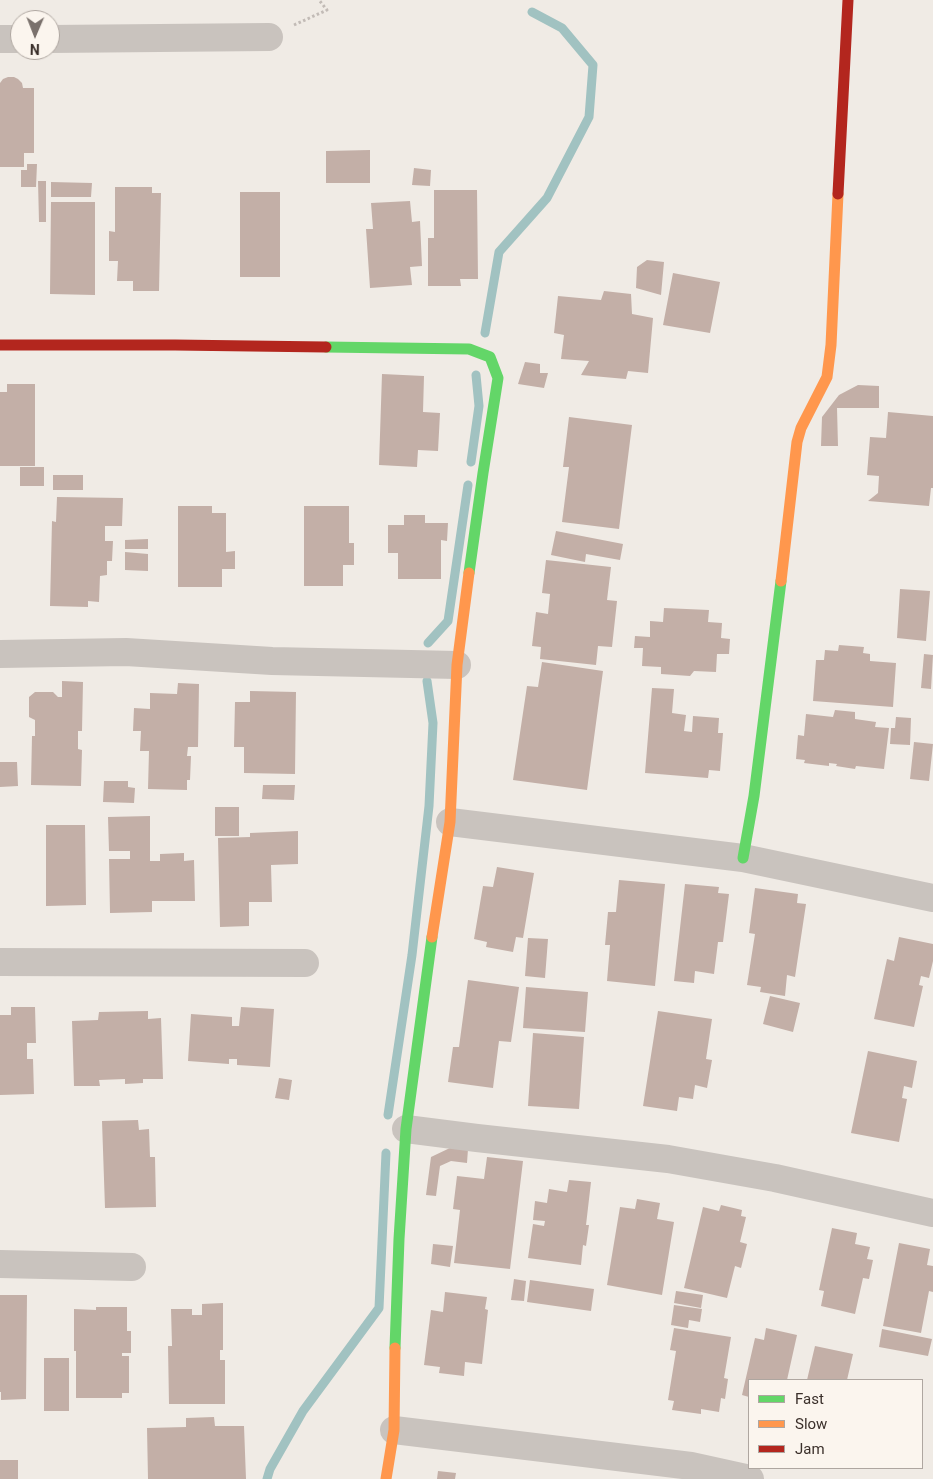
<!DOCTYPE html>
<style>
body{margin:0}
#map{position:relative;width:933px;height:1479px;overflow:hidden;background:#f0ebe5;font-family:Roboto,sans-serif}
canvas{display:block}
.legend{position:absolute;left:748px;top:1379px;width:175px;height:90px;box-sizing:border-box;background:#fbf5ee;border:1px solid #aea6a0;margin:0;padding:6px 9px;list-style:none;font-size:15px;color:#3b302b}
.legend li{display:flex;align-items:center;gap:10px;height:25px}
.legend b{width:25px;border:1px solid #aea6a0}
.north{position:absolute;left:10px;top:10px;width:50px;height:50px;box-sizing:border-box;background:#fbf5ee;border:1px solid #aea6a0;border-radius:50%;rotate:181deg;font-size:14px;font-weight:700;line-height:20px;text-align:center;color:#3b302b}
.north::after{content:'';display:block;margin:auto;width:18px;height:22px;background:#7a716c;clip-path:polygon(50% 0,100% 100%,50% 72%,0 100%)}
</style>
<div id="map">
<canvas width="933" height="1479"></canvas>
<ul class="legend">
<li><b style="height:6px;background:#63d668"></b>Fast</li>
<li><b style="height:6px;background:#ff974d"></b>Slow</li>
<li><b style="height:6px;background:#b3261e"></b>Jam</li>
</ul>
<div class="north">N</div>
</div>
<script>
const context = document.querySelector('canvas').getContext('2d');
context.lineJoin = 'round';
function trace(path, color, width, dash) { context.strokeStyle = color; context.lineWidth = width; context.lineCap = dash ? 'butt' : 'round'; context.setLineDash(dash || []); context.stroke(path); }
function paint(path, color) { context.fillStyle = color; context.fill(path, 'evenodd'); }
trace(new Path2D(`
 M485,333l14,-81 48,-54 42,-81 4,-52 -31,-37 -30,-16
 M471,462l8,-56 -3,-31
 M428,643l20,-22 20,-136
 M388,1115l24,-160 17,-149 4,-83 -6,-42
 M267,1479l3,-10 33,-58 76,-103 7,-155`), '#a1c2c1', 9);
paint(new Path2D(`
 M8,77h6l4,2 4,4 1,5h11v65h-10v14h-24v-84l3,-4z
 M370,150v33h-44v-32z
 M27,164h10l-1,23h-15v-17h6z
 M414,168l17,2 -1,16 -18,-1z
 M38,181h8v41h-7z
 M51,182l41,1 -1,14h-40z
 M115,187h37v6h9l-2,98h-26v-10h-16l1,-20h-9v-30l6,1z
 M434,190h43l1,89h-18l1,7h-33v-48h6z
 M240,192h40v85h-40z
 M410,201l2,21 8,-1 2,45 -12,1 2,18 -42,3 -4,-59h7l-2,-26z
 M51,202h44v93l-45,-1z
 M647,260l17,2 -3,33 -25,-7 1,-21z
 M673,273l47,9 -10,51 -47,-8z
 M604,291l27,3 1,20 21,4 -5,55 -20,-2 -2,8 -45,-4 8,-14 -28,-2 3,-24 -10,-2 4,-37 43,4z
 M525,362l15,2v9h8l-4,15 -26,-4z
 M382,374l42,2 -1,36 17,1 -2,38 -20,-1 -1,17 -38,-2z
 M7,384h28v82h-35v-74h7z
 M858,385l21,1v22h-42l1,38h-17l1,-29 17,-22z
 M888,412l45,4v72h-2l-2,18 -61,-5 10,-8 1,-17 -12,-1 3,-38 16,1z
 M569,417l63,8 -13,104 -57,-7 7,-55h-6z
 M20,467h24v19h-24z
 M53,475h30v15h-30z
 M57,497l66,1 -1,28h-17v15h8l-1,20h-5v14l-7,1 -1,26 -11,-1v6l-38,-1 2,-85 4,1z
 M178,506h34v7h14v39l9,-1v18h-13v18h-44z
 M304,506h45v37h5v22h-11v21h-39z
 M404,515h21v8h23l-1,18 -6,-1v39h-43v-26h-10v-28h16z
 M556,531l67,13 -3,16 -34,-6 -1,8 -34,-7z
 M148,539v10h-23v-9z
 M125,552l23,2v17l-23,-1z
 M546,560l65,7 -4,33 10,1 -5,46 -14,-1 -2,19 -56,-6 1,-12 -9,-1 4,-34 12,2 2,-20 -8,-1z
 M900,589l30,2 -4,50 -29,-3z
 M664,608l45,2 -1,12 14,1 -1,15 9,1 -1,15h-12l-1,18 -22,-1 -4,5 -29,-2v-7l-19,-1 1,-18h-9l1,-12 15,1v-16l13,1z
 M839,645l25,2 -1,6 7,1v7l26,2 -3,44 -80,-6 3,-41h8l1,-10 13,1z
 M924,654l9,1 -2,34 -10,-1z
 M542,662l61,9 -16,119 -74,-10 14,-94 11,1z
 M62,681l21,1 -1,49h-4v18l4,1 -1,36 -50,-1 1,-49h3v-16l-6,-3v-20l6,-5h18l5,5h4z
 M178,683l21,1 -1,63h-10l-1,9h4l-1,24h-3v10l-39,-1 1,-38h-9l1,-20h-8l1,-23 16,1v-16l27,1z
 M652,688l22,1 -2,24 14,2 -2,16 8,1 1,-16 26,2 -1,15h5l-3,38 -11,-1 -1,8 -63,-5z
 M250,691l46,1 -1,82 -51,-1v-26h-10l1,-45h15z
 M835,710l20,2v7l21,3 -1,5 14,1 -5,41 -28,-3 -1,3 -19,-3 1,-2 -8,-1v3l-25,-3 1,-3 -9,-1 2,-24 6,1 2,-22 27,3z
 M896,717l15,1 -1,27 -20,-1 1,-16h4z
 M914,742l19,2 -4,37 -19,-2z
 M0,762h17l1,24 -18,1z
 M104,781h24v6l7,1 -1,15 -31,-1z
 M263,785h32l-1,15 -32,-1z
 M215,807h24v29h-24z
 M150,816v45h10v-7l24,-1v8l10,-1 1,41h-43v11l-42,1 -1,-54h21v-8h-21l-1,-34z
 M46,825h39l1,80 -40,1z
 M298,831v33l-27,1 1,37h-23v24l-29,1 -2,-89 32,-1v-4z
 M497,867l37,6 -11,65 -7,-1 -3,15 -27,-5 1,-5 -13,-3 9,-53 10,1z
 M619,880l46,4 -10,102 -48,-5 3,-36h-5l3,-33h8z
 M685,884l34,3 -1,6 11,1 -6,48h-5l-4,32 -19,-3 -1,12 -20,-2z
 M755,888l43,6 -1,9 9,1 -11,73 -8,-2 -2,21 -25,-4 1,-5 -14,-2 8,-51 -6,-1z
 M899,937l34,7v17l-4,17 -8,-2 -2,9 4,1 -9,41 -40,-8 13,-60 7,2z
 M528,938l20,1 -3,39 -20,-2z
 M468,980l51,7 -8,55 -12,-1 -6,47 -45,-6 5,-35h6z
 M526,987l62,5 -3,40 -62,-4z
 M770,996l30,7 -7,29 -30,-8z
 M11,1007h24l1,36h-9v16h6l1,35 -34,1v-80h11z
 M241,1007l33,2 -4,58 -33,-2v-6h-8v5l-41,-3 3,-47 41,3v9h7z
 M148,1011v8l13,-1 2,61h-20v4l-18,1v-5l-26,1 1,6h-26l-2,-65 26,-1 1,-8z
 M658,1011l54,8 -6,40 6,1 -5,28 -12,-3 -2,14 -14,-2 -2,14 -34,-5z
 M533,1033l51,4 -5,72 -51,-3z
 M868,1051l49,10 -5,27 -8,-2 -2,12 5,1 -8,43 -48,-9z
 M279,1078l13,2 -3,20 -14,-2z
 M138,1120l1,10 10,-1 1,28h5l1,50 -51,1 -3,-87z
 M452,1147l16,2 -1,14 -16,-2 -11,5 -4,30 -10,-1 5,-38z
 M487,1157l36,4 -13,108 -56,-6 6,-53 -7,-1 4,-33 27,3z
 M569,1180l22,2 -5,43h3l-3,21 -3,-1 -2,20 -53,-7 5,-34 11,2 1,-5 -12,-1 2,-19 12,2 2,-14 18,3z
 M637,1199l23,4 -3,16 17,3 -12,73 -55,-10 13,-78 15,2z
 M721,1205l21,5 -1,6 5,1 -6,25 7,2 -6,24 -6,-2 -8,32 -43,-10 19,-81 16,4z
 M832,1228l25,5 -2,11 15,3 -3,12 6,1 -4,19 -6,-1 -8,36 -34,-8 3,-15 -5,-1z
 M899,1243l31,6 -3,16 6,1v26l-4,-1 -8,42 -38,-7z
 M433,1244l20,2 -3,21 -19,-3z
 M514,1279l12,2 -2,20 -13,-1z
 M530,1280l64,9 -3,22 -64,-9z
 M676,1291l27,4 -2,13 -27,-5z
 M445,1292l42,5 -2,12 3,1 -6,54 -17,-2 -1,14 -25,-3 1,-6 -16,-2 7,-55 12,2z
 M0,1295h27l-1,104 -25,1v-8h-1z
 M223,1303v47h-3v10h5v44h-56l-1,-58h4l-1,-37h21v6h10v-11z
 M674,1305l28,4 -2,13 -11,-2 -1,8 -17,-3z
 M96,1307h31v24h4v22h-9v3h7v37h-7v5h-46v-47h-2v-42l22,1z
 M674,1328l57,9 -7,41 4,1 -3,20 -4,-1 -2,14 -18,-3v5l-29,-4 2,-9 -6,-1 8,-49 -6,-1z
 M766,1328l31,7 -10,45h-38v17l-7,-2 13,-57 9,2z
 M882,1329l50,10 -4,17 -49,-9z
 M815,1346l38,8 -6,26h-40z
 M44,1358h25v53h-25z
 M214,1417l1,9h29l2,53h-98l-1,-51 39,-1v-9z
 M0,1460h18v19h-18z
 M438,1471l18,2 -1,6h-18z`), '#c3afa7');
trace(new Path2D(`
 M294,25l33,-15 -8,-10`), '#c2bbb6', 3, [2.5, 2.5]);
trace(new Path2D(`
 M0,39h20
 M50,39l219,-2
 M0,654l126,-2 146,9 185,4
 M450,822l293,36 190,40
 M0,962l305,1
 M406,1129l71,9 191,21 107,19 158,35
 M0,1264l132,3
 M394,1430l297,36 59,13`), '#c9c3be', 28);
trace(new Path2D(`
 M326,347l143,2 21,8 8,21 -15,95 -14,100
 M743,858l11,-62 27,-215
 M395,1348l4,-109 7,-110 26,-192`), '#63d668', 11);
trace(new Path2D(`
 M781,581l16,-139 4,-14 26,-51 4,-32 7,-151
 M432,937l18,-115 7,-157 12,-92
 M386,1479l8,-49 1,-82`), '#ff974d', 11);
trace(new Path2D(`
 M838,194l10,-194
 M0,345h175l151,2`), '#b3261e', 11);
</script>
